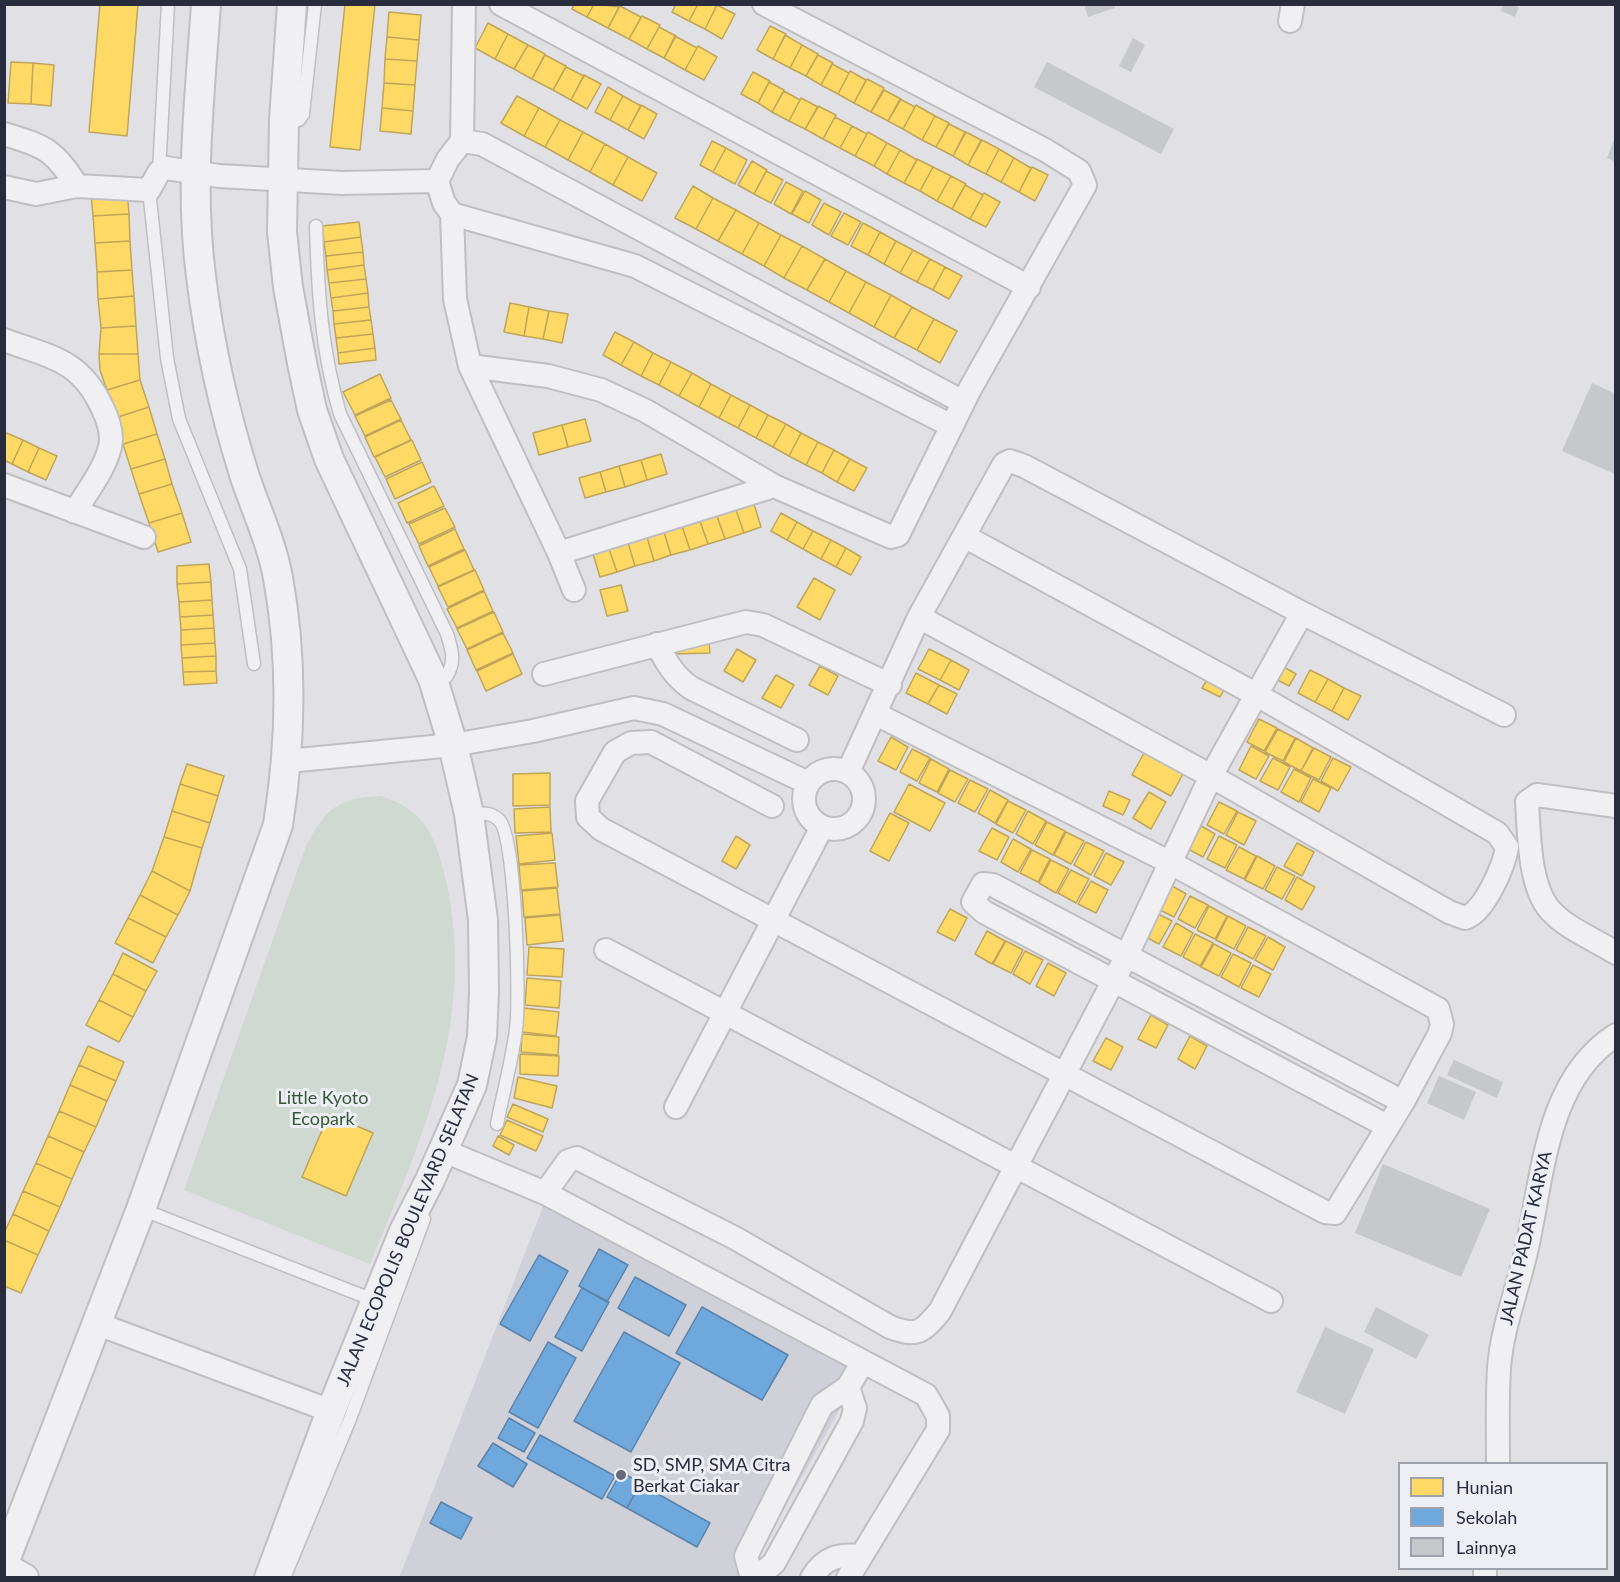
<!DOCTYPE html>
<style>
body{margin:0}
#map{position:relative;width:1620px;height:1582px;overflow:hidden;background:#e1e1e5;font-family:Lato,sans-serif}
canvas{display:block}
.frame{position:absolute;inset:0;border:6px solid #292c3d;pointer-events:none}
.legend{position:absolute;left:1398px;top:1462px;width:210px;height:108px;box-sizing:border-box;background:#eeeff5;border:2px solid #9fa1ab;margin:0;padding:8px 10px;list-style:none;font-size:18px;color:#292c3d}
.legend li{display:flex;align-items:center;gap:12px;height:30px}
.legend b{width:30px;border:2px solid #9fa1ab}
</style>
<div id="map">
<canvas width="1620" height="1582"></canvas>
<div class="frame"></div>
<ul class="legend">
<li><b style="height:16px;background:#ffd966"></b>Hunian</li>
<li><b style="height:16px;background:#6fa8dc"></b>Sekolah</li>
<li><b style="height:16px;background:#c6c8cc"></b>Lainnya</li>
</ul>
</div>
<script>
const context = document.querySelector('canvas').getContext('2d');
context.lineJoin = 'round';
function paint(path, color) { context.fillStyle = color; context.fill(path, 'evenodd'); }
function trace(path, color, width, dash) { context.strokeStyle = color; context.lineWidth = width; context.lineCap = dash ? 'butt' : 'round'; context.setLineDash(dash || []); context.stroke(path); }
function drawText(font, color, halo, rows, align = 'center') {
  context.font = font + ' Lato,sans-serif'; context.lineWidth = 6; context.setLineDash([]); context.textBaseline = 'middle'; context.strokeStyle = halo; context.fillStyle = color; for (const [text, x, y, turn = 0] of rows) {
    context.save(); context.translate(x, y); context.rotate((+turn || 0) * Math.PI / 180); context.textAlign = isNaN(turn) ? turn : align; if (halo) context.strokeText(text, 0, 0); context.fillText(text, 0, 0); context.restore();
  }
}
paint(new Path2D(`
 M544,1204l316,169 -114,204 -347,1z`), '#cfd0d8');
paint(new Path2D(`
 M381,796c45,14 55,42 65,85 31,139 -24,258 -76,383l-186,-74 122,-344c20,-38 32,-48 75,-50z`), '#cfd8d1');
const homes = new Path2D(`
 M100,4h38l-11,132 -38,-4z
 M345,4h30l-15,146 -30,-3z
 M574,4h20l-7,13 -15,-8z
 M594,4l25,3 -11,21 -21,-11z
 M676,4h22l-9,17 -17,-9z
 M698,4l19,1 -12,24 -16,-8z
 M717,5l18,9 -13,25 -17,-10z
 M620,6l21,11 -12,22 -21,-11z
 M389,12l32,3 -2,25 -32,-3z
 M642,16l18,9 -13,24 -18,-10z
 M488,23l20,11 -13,25 -20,-11z
 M770,26l16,8 -13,25 -16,-9z
 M659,27l17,9 -12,22 -17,-9z
 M508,34l20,11 -14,24 -19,-10z
 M785,35l17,10 -12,23 -17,-9z
 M675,36l22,12 -12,22 -21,-12z
 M387,37l32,3 -2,21 -32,-2z
 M528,45l17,9 -13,25 -18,-10z
 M802,45l16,9 -12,22 -16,-8z
 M698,46l19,11 -13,23 -19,-10z
 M545,55l21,11 -13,24 -21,-11z
 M818,55l15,8 -12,22 -15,-9z
 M385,59l32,2 -2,24 -31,-2z
 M11,62l22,1 -2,41 -23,-1z
 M33,63l21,2 -3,41 -20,-2z
 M832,64l17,9 -11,21 -17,-9z
 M566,67l18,9 -13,24 -18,-10z
 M850,71l16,9 -12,23 -16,-9z
 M753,72l17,9 -12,22 -17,-9z
 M584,75l17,9 -14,25 -16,-9z
 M867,79l17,9 -13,24 -17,-9z
 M769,82l15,8 -12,22 -14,-9z
 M384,83l31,2 -2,26 -31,-3z
 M608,87l15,9 -13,24 -15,-8z
 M884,90l17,9 -13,22 -17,-9z
 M784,91l16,9 -11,21 -17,-9z
 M517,96l22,12 -15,28 -23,-13z
 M623,96l18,10 -13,24 -18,-10z
 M801,98l17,9 -13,22 -16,-8z
 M900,99l15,8 -12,22 -15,-8z
 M641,105l16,9 -13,25 -16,-9z
 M916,105l19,11 -13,24 -19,-11z
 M818,106l18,9 -13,24 -18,-10z
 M382,108l31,3 -2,23 -31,-3z
 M539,108l21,12 -15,27 -21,-11z
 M935,116l14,7 -13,24 -14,-7z
 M835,117l17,9 -12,22 -17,-9z
 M560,120l23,12 -15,28 -23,-13z
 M949,124l16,8 -12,24 -17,-9z
 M852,126l15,8 -12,22 -15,-8z
 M583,132l22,12 -15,28 -22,-12z
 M868,132l19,11 -13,23 -19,-10z
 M966,132l15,8 -13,25 -15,-9z
 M982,140l17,9 -13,25 -18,-9z
 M712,141l14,7 -13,24 -13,-7z
 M887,143l13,7 -13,24 -13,-8z
 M605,144l23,13 -15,28 -23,-13z
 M726,148l21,12 -12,24 -22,-12z
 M999,149l15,9 -13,24 -15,-8z
 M900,150l17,10 -13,23 -17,-9z
 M628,157l29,16 -15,28 -29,-16z
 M1014,158l17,10 -12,24 -18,-10z
 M917,159l16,8 -13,24 -16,-8z
 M752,161l15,9 -13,24 -16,-9z
 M933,167l18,9 -14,25 -17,-10z
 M1032,167l16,8 -13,26 -16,-9z
 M766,171l17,9 -12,23 -17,-9z
 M951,176l15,8 -14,25 -15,-8z
 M786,182l17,9 -12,23 -17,-10z
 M965,185l18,10 -13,24 -18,-10z
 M693,186l20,12 -17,31 -21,-11z
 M127,191l2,23 -36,2 -2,-22z
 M805,191l16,9 -12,23 -17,-9z
 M984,193l16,9 -14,25 -16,-8z
 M713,198l23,12 -18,31 -22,-12z
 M824,203l17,9 -12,23 -17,-10z
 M736,210l23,13 -17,31 -24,-13z
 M844,213l17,9 -13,23 -17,-9z
 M129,214l1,27 -35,2 -2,-27z
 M359,222l2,15 -37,5 -2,-16z
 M759,223l22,12 -17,31 -22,-12z
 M863,223l17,9 -12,23 -17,-9z
 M880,232l16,9 -12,23 -16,-9z
 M781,235l21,11 -18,32 -20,-12z
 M361,237l2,15 -37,4 -2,-14z
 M130,241l2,29 -35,2 -2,-29z
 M896,241l17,9 -13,23 -16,-9z
 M802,246l23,13 -18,31 -23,-12z
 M913,250l17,9 -13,23 -17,-9z
 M363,252l1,13 -37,5 -1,-14z
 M825,259l21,12 -17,31 -22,-12z
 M930,259l15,8 -12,23 -16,-8z
 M364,265l2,14 -37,4 -2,-13z
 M945,267l17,9 -13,23 -16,-9z
 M132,270l2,26 -36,3 -1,-27z
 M846,271l20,11 -17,31 -20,-11z
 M366,279l2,14 -37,5 -2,-15z
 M866,282l25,13 -17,32 -25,-14z
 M368,293l1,14 -36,4 -2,-13z
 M891,295l21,12 -18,31 -20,-11z
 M134,296l2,30 -35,2 -3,-29z
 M510,303l19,4 -5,29 -20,-4z
 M369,307l2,13 -37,4 -1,-13z
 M529,307l20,4 -6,28 -19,-3z
 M912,307l22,12 -17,31 -23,-12z
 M549,311l19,3 -6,29 -19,-4z
 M934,319l23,12 -17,32 -23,-13z
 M371,320l2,14 -37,4 -2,-14z
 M136,326l2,28h-39l2,-26z
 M615,332l19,10 -13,23 -18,-10z
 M373,334l2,14 -37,5 -2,-15z
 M634,342l19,11 -12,23 -20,-11z
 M375,348l1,12 -37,4 -1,-11z
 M653,353l18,9 -12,23 -18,-9z
 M99,354h39l2,26 -33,10 -7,-20z
 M671,362l21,11 -13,23 -20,-11z
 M692,373l19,11 -12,23 -20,-11z
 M380,374l11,24 -36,17 -12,-23z
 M140,380l9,27 -34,11 -8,-28z
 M711,384l20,11 -12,23 -20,-11z
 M731,395l19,10 -12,23 -19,-10z
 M391,400l10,19 -36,17 -10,-20z
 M750,405l18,10 -12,23 -18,-10z
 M149,407l8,27 -34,10 -8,-26z
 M768,415l18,9 -13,23 -17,-9z
 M585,419l6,22 -23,6 -6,-22z
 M401,420l10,20 -37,17 -9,-20z
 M786,424l15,9 -12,23 -16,-9z
 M562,425l6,22 -29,8 -6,-22z
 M4,432l19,8 -11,24 -8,-4z
 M801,433l17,9 -12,23 -17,-9z
 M157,434l8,25 -34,10 -8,-25z
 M23,440l16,8 -11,24 -16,-8z
 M412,440l9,20 -36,17 -10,-20z
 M818,442l16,8 -12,23 -16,-8z
 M39,448l18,8 -11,24 -18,-8z
 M834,450l16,9 -13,23 -15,-9z
 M661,454l6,20 -20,6 -6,-20z
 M165,459l7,25 -33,10 -8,-25z
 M850,459l17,9 -13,23 -17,-9z
 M641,460l6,20 -22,7 -6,-21z
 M422,462l9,20 -36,17 -9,-20z
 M619,466l6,21 -19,5 -6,-20z
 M600,472l6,20 -21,6 -6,-20z
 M172,484l10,29 -33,10 -10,-29z
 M434,486l10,20 -37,17 -9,-20z
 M754,504l7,23 -17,6 -8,-23z
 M445,508l10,19 -36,17 -10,-20z
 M736,510l8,23 -19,6 -8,-23z
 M182,513l9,29 -33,10 -9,-29z
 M781,513l16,9 -10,18 -16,-9z
 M717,516l8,23 -17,5 -8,-23z
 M700,521l8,23 -18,6 -8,-24z
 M797,522l16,9 -10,18 -16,-9z
 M682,526l8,24 -19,5 -7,-23z
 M455,529l9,20 -36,17 -9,-20z
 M813,531l18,9 -10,19 -18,-10z
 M664,532l7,23 -17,6 -7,-24z
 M647,537l7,24 -19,5 -7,-23z
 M831,540l15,8 -10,19 -15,-8z
 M628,543l7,23 -18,6 -8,-23z
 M846,548l15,9 -10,18 -15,-8z
 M609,549l8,23 -17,5 -7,-23z
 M465,550l9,20 -36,16 -9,-19z
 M209,564l2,18 -34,2v-18z
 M475,570l9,20 -36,17 -10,-20z
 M814,578l21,12 -15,30 -23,-13z
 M211,582l1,18 -33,2 -2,-18z
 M621,585l7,26 -21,5 -7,-26z
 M484,591l9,20 -36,17 -10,-19z
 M212,600l1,15 -33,2 -1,-15z
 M494,612l9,20 -36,17 -10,-20z
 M213,615l1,13 -33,2 -1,-13z
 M214,628l1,15 -34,2v-15z
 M503,633l10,20 -37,17 -9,-20z
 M709,641l1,12 -39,1v-12z
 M215,643l1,13 -34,2 -1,-13z
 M737,649l19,11 -13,22 -19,-11z
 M929,649l22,11 -11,20 -22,-11z
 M513,654l9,20 -36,17 -9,-20z
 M216,656v15l-33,1 -1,-14z
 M951,660l18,10 -10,20 -19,-10z
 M1277,663l19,11 -7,12 -19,-10z
 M820,666l18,10 -10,19 -19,-10z
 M1310,670l18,9 -13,23 -17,-9z
 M216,671l1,12 -33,2 -1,-13z
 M916,673l23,12 -11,19 -22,-11z
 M776,675l18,10 -13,23 -19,-10z
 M1328,679l16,9 -12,23 -17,-9z
 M1207,680l17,10 -4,7 -18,-9z
 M939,685l18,9 -10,20 -19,-10z
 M1344,688l17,8 -13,24 -16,-9z
 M1259,719l18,9 -13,23 -17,-9z
 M1278,729l17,9 -12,23 -18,-9z
 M891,737l17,10 -12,23 -18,-9z
 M1296,738l17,10 -12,23 -17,-9z
 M1251,746l18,10 -13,23 -17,-9z
 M1314,748l17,9 -12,23 -18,-9z
 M912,749l18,9 -13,23 -17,-9z
 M1144,753l39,21 -12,22 -39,-21z
 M1273,758l17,9 -12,23 -18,-9z
 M1333,758l18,9 -13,24 -17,-10z
 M931,759l18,10 -12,23 -18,-9z
 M187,764l37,12 -6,20 -38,-12z
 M1294,769l17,9 -12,24 -18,-10z
 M950,770l18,9 -13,23 -17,-9z
 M550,773v32l-37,1v-32z
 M1313,779l18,9 -12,24 -18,-10z
 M970,780l18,9 -13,23 -17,-9z
 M180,784l38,12 -8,27 -38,-12z
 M909,784l36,19 -15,28 -36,-19z
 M990,790l18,10 -13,23 -17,-10z
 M1109,791l21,9 -7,15 -20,-9z
 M1149,792l17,10 -15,27 -18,-11z
 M1008,801l18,9 -13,23 -17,-9z
 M1219,802l18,9 -13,23 -17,-9z
 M550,807l1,25 -36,1 -1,-24z
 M172,811l38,12 -8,25 -38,-11z
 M1028,811l18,10 -13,23 -17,-10z
 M1238,812l18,9 -12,24 -18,-10z
 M890,813l19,10 -20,38 -19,-10z
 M1047,822l18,9 -12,24 -18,-10z
 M1198,824l17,10 -12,23 -17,-9z
 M992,828l17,9 -12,23 -18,-9z
 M1066,832l18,9 -13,23 -17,-9z
 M552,833l3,27 -36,4 -3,-28z
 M736,836l14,9 -14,24 -14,-8z
 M1219,836l18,9 -12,23 -18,-9z
 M164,837l38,11 -12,43 -38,-20z
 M1013,839l18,10 -13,23 -17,-10z
 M1086,842l18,9 -13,24 -17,-10z
 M1297,843l17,9 -12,24 -18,-10z
 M1239,847l17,9 -12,23 -18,-9z
 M1032,850l18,9 -12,23 -18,-9z
 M1106,853l18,9 -13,23 -17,-9z
 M1257,856l18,10 -12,23 -18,-9z
 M1051,860l18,9 -13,24 -17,-10z
 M555,863l3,24 -37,3 -2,-25z
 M1277,867l18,9 -13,23 -17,-9z
 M1071,870l18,9 -13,24 -18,-10z
 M152,871l38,20 -12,24 -38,-20z
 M1297,877l18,10 -13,23 -17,-10z
 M1091,881l17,9 -12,23 -18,-9z
 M1169,884l17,10 -12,23 -18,-9z
 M557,888l3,26 -36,3 -2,-26z
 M140,895l38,20 -12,22 -38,-19z
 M1190,896l18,9 -13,23 -17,-9z
 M1209,906l18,10 -12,23 -18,-9z
 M950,909l17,9 -12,23 -18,-9z
 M1154,912l18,9 -13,23 -17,-9z
 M560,915l3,26 -36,4 -2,-27z
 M1228,916l18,10 -12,23 -18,-9z
 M128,918l38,19 -13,26 -38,-20z
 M1176,923l17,10 -12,23 -18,-9z
 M1248,927l18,9 -13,23 -17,-9z
 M987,931l18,10 -13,23 -17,-10z
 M1195,934l18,9 -13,23 -17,-9z
 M1268,937l17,10 -12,23 -18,-10z
 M1006,941l17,9 -12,23 -18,-9z
 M1214,944l17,9 -12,23 -18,-9z
 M529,947l35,2 -2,28 -35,-2z
 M1025,951l18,9 -13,24 -17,-10z
 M123,953l34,18 -11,20 -33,-17z
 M1233,954l18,9 -12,24 -18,-10z
 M1048,963l18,10 -12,23 -18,-10z
 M1253,965l18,9 -12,23 -18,-9z
 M113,974l33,17 -13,26 -34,-17z
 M527,978l34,3 -2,27 -34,-3z
 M99,1000l34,17 -14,25 -33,-17z
 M524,1008l35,4 -3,24 -34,-4z
 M1151,1015l17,10 -12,23 -18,-9z
 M522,1034l37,3 -1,18 -37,-3z
 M1190,1036l17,10 -12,23 -17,-10z
 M1106,1038l17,9 -12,23 -18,-9z
 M88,1046l36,16 -8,19 -37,-16z
 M520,1054l39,2 -1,20 -38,-2z
 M79,1065l37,16 -9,20 -37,-16z
 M518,1077l39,9 -5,22 -38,-10z
 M70,1085l37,16 -11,26 -37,-16z
 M513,1104l35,15 -5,13 -36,-15z
 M59,1111l37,16 -12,25 -36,-16z
 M329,1114l44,19 -27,63 -44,-19z
 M507,1120l36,16 -7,15 -36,-16z
 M48,1136l36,16 -12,27 -36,-16z
 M498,1136l16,9 -5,10 -16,-9z
 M36,1163l36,16 -12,28 -37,-16z
 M23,1191l37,16 -11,24 -36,-17z
 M13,1214l36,17 -11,24 -34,-15v-7z
 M4,1240l34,15 -17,38 -17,-7z`);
paint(homes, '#ffd966');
trace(homes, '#bfa55a', 1.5);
const schools = new Path2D(`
 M599,1249l29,16 -21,37 -28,-16z
 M539,1255l29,16 -38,70 -30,-17z
 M635,1277l51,28 -17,31 -51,-28z
 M582,1288l27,14 -27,49 -27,-14z
 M702,1307l86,48 -26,45 -86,-47z
 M624,1332l56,31 -49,89 -57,-31z
 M548,1342l28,16 -38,70 -29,-16z
 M509,1418l26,15 -11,19 -26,-14z
 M540,1435l75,41 -13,23 -75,-41z
 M493,1443l34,21 -14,23 -35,-21z
 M621,1472l20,11 -14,25 -20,-11z
 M640,1484l70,39 -13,24 -70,-39z
 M441,1502l31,16 -11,21 -31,-16z`);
paint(schools, '#6fa8dc');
trace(schools, '#5a83ac', 1.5);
paint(new Path2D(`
 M1084,4h30l1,4 -27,9z
 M1503,4l16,3 -4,10 -14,-6z
 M1133,38l12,7 -14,27 -12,-6z
 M1047,62l127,67 -13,25 -127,-67z
 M1615,137h1v25l-9,-4z
 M1592,383l24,11 -1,80 -53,-23z
 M1454,1060l49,22 -6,16 -50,-23z
 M1439,1076l37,16 -12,28 -37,-17z
 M1383,1164l107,45 -29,68 -106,-44z
 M1376,1307l53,28 -13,24 -52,-27z
 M1325,1327l49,22 -29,65 -49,-22z`), '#c6c8cc');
const service = new Path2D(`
 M284,120h15l4,-6 12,-110
 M159,172l9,-168
 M149,190l18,168 12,61 61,150 14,95
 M316,226c2,68 5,122 24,188l107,220c5,16 9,28 -1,43l-13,2
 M469,814c11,0 21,-3 30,6 17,15 21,181 17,209 -4,32 -13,64 -19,95
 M141,1209l235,92
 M284,1578l66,-159 74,-200`);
const minor = new Path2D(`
 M501,4l528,283
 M1290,21l3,-17
 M4,134c41,12 50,16 73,52
 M462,141l2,-137
 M437,181l7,22 8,11 183,52 317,160
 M4,187l32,7 41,-8 72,4 10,-18 7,-4 53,8 123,7 95,-2 11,-22 14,-18 20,3 481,258
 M452,214l3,85 15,67 89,187 15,37
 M4,340c46,17 76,19 98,67 6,12 11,27 8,40 -6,24 -23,44 -35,65
 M470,366l78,10 53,14 45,21 128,75
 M4,485l140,52
 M559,553l215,-67 117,51 7,-2 72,-146 115,-204 -6,-14 -34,-21 -281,-146
 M919,617l292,159 238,136 16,6c19,-5 39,-52 42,-71l-10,-14 -240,-138 -293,-159
 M657,644c9,18 17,32 34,44l106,52
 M544,674l202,-52 17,3 127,60
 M288,761l165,-16 80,-14 101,-23 29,6 145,69
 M804 799a30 30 0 1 1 60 0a30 30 0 1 1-60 0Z
 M848,772l71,-155 85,-153 6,-3 14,5 278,147 202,102
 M772,806l-121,-64 -20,1 -16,9 -28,49 1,16 13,12 724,383 10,1 68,-111 37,-69 2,-9 -4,-15 -269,-147 -293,-148
 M1616,806l-79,-11 -10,7c2,31 2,84 23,108 17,19 44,29 66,43
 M606,950l665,351
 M676,1107l146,-280
 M1387,1126l-403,-214 -11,-10 10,-18 10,1 410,217
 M442,1150l103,43 381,202 12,21v14l-90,148
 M545,1193l23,-32 9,-3 158,80 155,89c27,10 32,6 50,-16l186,-354 85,-181 91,-163
 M95,1323l236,88
 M1498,1464c0,-32 -1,-65 1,-96 3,-40 18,-77 27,-116 17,-73 19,-172 90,-217
 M751,1576l16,-7 7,-6 78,-142 3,-13 -7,-21
 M752,1578l-6,-22 76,-151 26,-18 15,-25
 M812,1578c12,-21 27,-24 49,-22
 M1485,1578v-10`);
const tertiary = new Path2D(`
 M4,1563l137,-354 137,-384c13,-82 15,-165 0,-247 -6,-35 -23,-70 -34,-104 -20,-64 -35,-132 -43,-198 -12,-90 -1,-182 5,-272
 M4,1567l20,11
 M269,1578l62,-167 73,-180 26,-51 42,-95 10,-48 2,-45 -1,-72 -14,-106 -16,-69 -20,-66 -104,-220 -17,-49 -10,-47 -14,-76 -6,-55 2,-112 8,-116`);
trace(service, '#bfbfc3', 15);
trace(minor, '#bfbfc3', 26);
trace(tertiary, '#bfbfc3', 32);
trace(service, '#f0f0f2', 12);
trace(minor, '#f0f0f2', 22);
trace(tertiary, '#f0f0f2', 28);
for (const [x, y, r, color] of [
 [621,1475,6,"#696b78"]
]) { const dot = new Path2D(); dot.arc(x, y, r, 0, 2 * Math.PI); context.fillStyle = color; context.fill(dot); trace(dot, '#eeeff5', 2); }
drawText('18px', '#375838', '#eeeff5', [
 ["Little Kyoto",323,1098],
 ["Ecopark",323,1119]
]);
drawText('18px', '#292c3d', '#eeeff5', [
 ["JALAN ECOPOLIS BOULEVARD SELATAN",408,1230,-67],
 ["JALAN PADAT KARYA",1526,1238,-77]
]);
drawText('18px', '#292c3d', '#eeeff5', [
 ["SD, SMP, SMA Citra",633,1465],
 ["Berkat Ciakar",633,1486]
], 'left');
</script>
